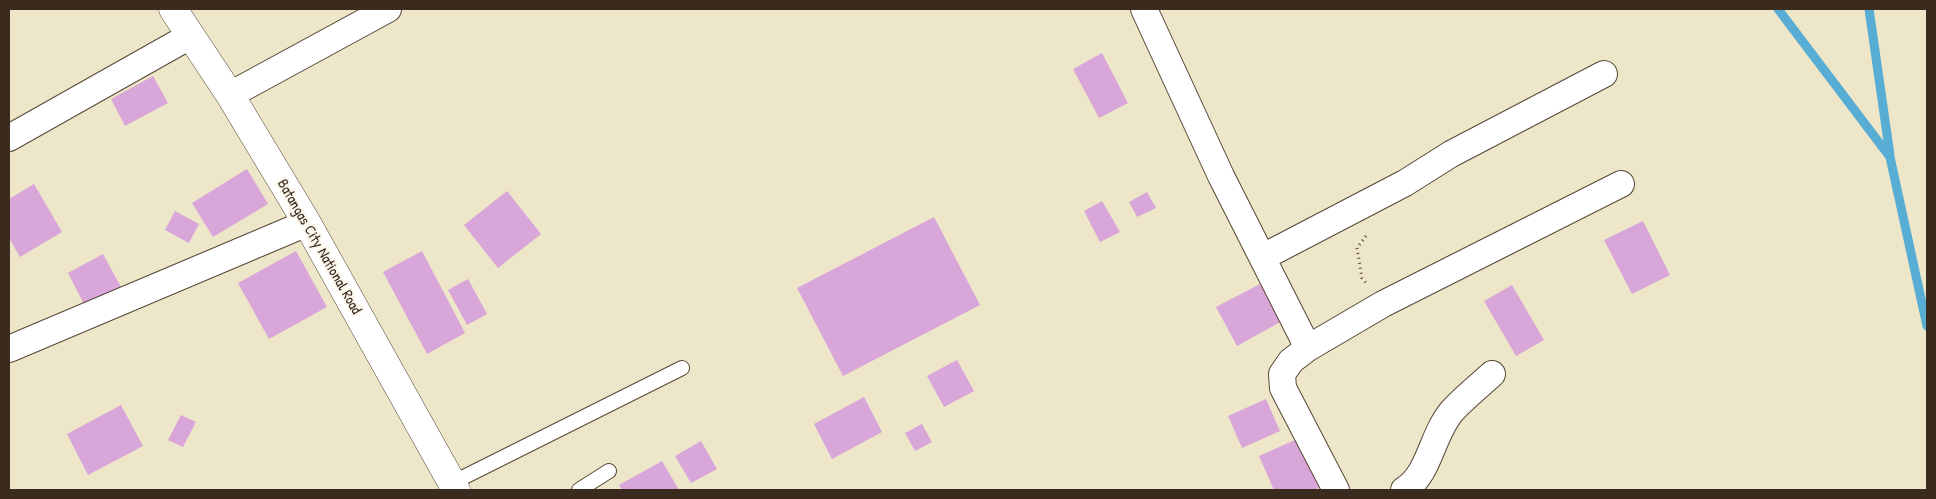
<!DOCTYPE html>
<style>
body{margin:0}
#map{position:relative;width:1936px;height:499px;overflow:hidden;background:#ede6c9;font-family:"Patrick Hand",sans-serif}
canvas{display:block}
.frame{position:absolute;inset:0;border:10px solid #3b2a1e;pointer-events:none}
</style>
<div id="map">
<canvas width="1936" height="499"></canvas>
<div class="frame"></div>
</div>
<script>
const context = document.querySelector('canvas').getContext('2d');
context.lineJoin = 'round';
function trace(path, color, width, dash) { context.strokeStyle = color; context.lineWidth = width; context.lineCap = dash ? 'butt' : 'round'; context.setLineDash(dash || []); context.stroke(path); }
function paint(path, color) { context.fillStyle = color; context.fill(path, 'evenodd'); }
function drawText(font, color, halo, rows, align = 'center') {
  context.font = font + ' "Patrick Hand",sans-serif'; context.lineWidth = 4.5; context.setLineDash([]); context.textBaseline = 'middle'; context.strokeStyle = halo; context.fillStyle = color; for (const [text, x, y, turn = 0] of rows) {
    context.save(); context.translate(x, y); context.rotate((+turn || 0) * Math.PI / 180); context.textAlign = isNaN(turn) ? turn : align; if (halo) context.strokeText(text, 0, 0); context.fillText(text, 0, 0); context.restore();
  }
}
trace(new Path2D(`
 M1778,9l112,148 37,169
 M1869,9l21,146`), '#58add4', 9);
paint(new Path2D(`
 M1102,53l26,50 -29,15 -26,-49z
 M153,76l15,27 -43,23 -14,-27z
 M247,169l21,35 -55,33 -21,-34z
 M34,184l28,48 -42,25 -11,-19v-39z
 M507,191l34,43 -43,34 -34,-43z
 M1147,192l9,16 -19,9 -8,-15z
 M1102,201l18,31 -20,10 -16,-31z
 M175,211l24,13 -10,19 -24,-13z
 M934,217l46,88 -137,71 -46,-88z
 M1643,221l27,54 -38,19 -28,-54z
 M296,251l31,56 -58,32 -31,-56z
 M422,251l43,82 -38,21 -44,-82z
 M103,254l18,33 -36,19 -17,-33z
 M468,279l19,35 -20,11 -19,-35z
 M1264,282l20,38 -47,26 -21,-39z
 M1512,285l32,55 -28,16 -32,-55z
 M957,360l17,31 -30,16 -17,-31z
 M864,397l18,35 -50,27 -18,-35z
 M1266,399l14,32 -38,17 -14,-32z
 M121,405l22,41 -55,29 -21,-41z
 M181,415l15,7 -13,25 -15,-7z
 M922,424l10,18 -17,9 -10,-18z
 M1297,439l22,49 -5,2h-40l-15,-34z
 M701,441l16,28 -26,14 -16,-27z
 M662,461l17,29h-57l-3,-5z`), '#d9a6d9');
const lane = new Path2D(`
 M452,483l230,-115
 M579,490l30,-19`);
const street = new Path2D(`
 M1144,9l77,167 87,172
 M230,95l158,-86
 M9,138l181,-102
 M1263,257l142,-74 46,-29 153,-80
 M9,349l298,-126
 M1336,490l-53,-102 -1,-14 9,-13 17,-13 75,-44 238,-120
 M1404,490c26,-16 27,-54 48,-79 12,-13 27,-25 40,-37`);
const secondary = new Path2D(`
 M173,9l57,86 77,128 149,267`);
trace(lane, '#564638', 16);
trace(street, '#564638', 28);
trace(secondary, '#564638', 29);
trace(new Path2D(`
 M1366,236l-9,12 5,30 4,5`), '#564638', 3, [1, 4]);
trace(lane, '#fff', 14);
trace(street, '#fff', 26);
trace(secondary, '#fff', 28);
drawText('15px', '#3b2a1e', '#fbf7ec', [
 ["Batangas City National Road",319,247,60]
]);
</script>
